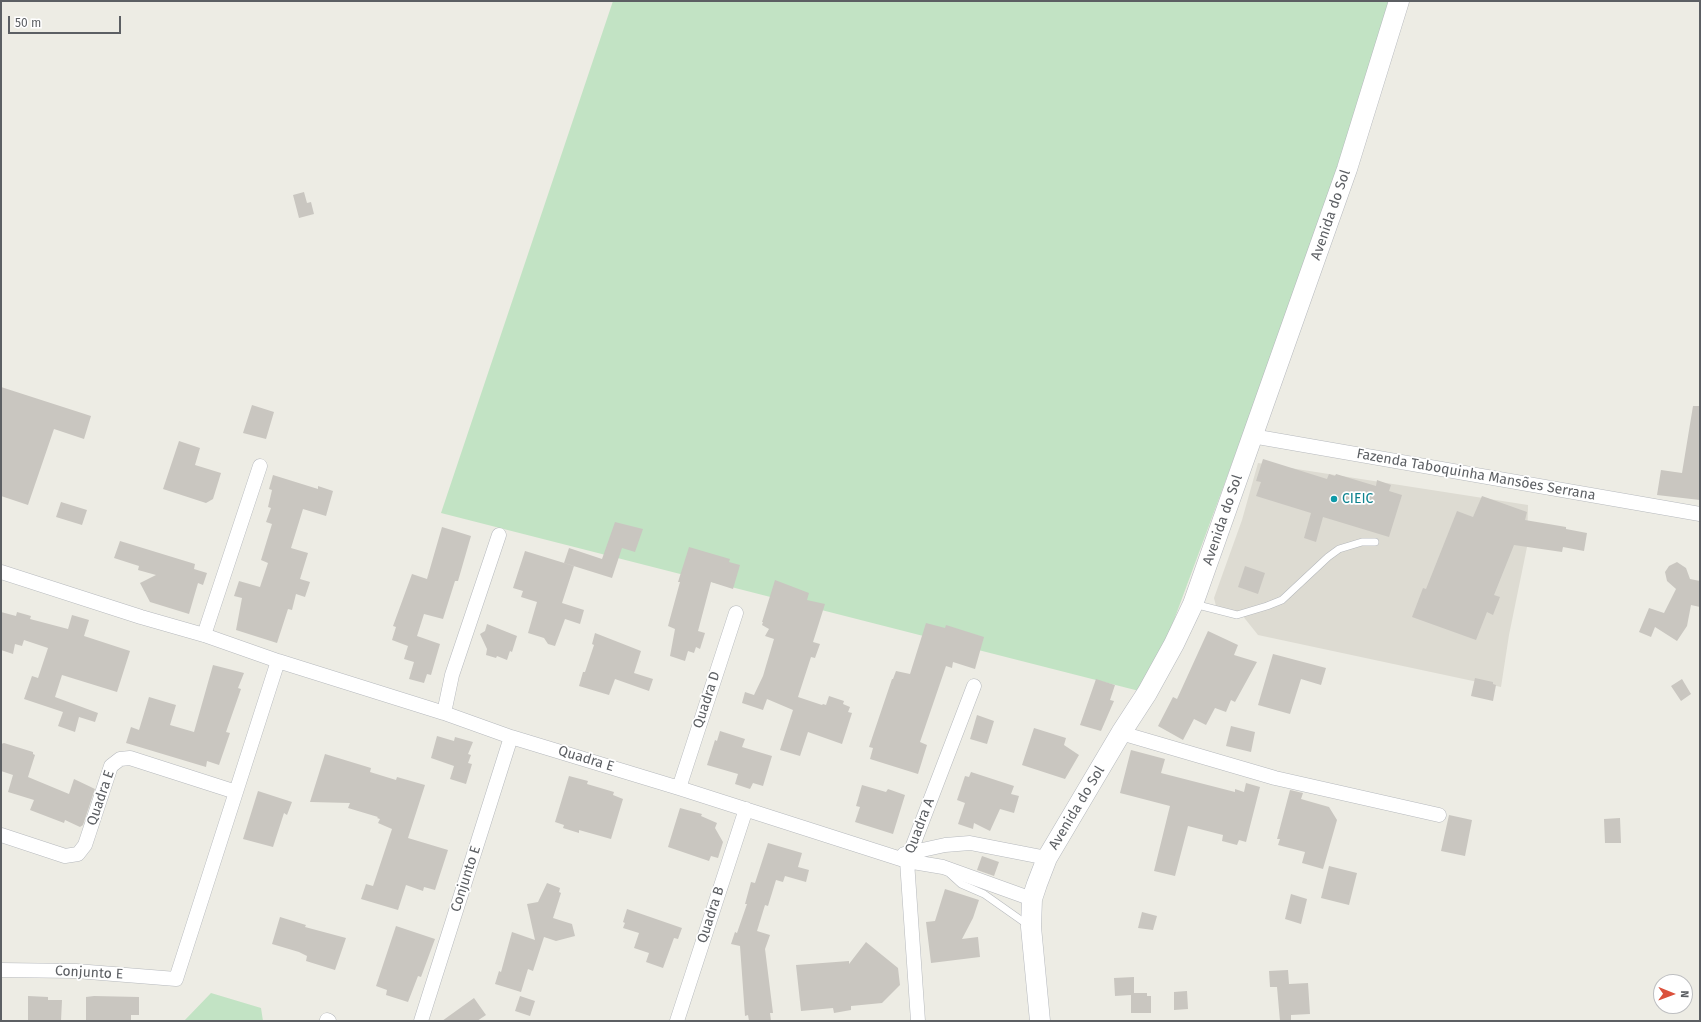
<!DOCTYPE html>
<meta charset="utf-8">
<style>
body{margin:0}
#map{position:relative;width:1701px;height:1022px;overflow:hidden;background:#edece4;font-family:"Fira Sans",sans-serif}
canvas{display:block}
.frame{position:absolute;inset:0;border:2px solid #5c5f63;pointer-events:none}
.north{position:absolute;left:1653px;top:974px;width:40px;height:40px;box-sizing:border-box;background:#fff;border:1px solid #bebfc1;border-radius:50%;rotate:91deg;font-size:11px;font-weight:700;line-height:16px;text-align:center;color:#5c5f63}
.north::after{content:'';display:block;margin:auto;width:14px;height:18px;background:#db513c;clip-path:polygon(50% 0,100% 100%,50% 72%,0 100%)}
.scale{position:absolute;left:8px;top:16px;width:113px;height:18px;box-sizing:border-box;border:2px solid #5c5f63;border-top:0;padding-left:5px;font-size:12px;line-height:14px;white-space:nowrap;color:#5c5f63;-webkit-text-stroke:3px #fff;paint-order:stroke}
</style>
<div id="map">
<canvas width="1701" height="1022"></canvas>
<div class="frame"></div>
<div class="north">N</div>
<div class="scale">50 m</div>
</div>
<script>
const context = document.querySelector('canvas').getContext('2d');
context.lineJoin = 'round';
function paint(path, color) { context.fillStyle = color; context.fill(path, 'evenodd'); }
function trace(path, color, width, dash) { context.strokeStyle = color; context.lineWidth = width; context.lineCap = dash ? 'butt' : 'round'; context.setLineDash(dash || []); context.stroke(path); }
function drawText(font, color, halo, rows, align = 'center') {
  context.font = font + ' "Fira Sans",sans-serif'; context.lineWidth = 3.5; context.setLineDash([]); context.textBaseline = 'middle'; context.strokeStyle = halo; context.fillStyle = color; for (const [text, x, y, turn = 0] of rows) {
    context.save(); context.translate(x, y); context.rotate((+turn || 0) * Math.PI / 180); context.textAlign = isNaN(turn) ? turn : align; if (halo) context.strokeText(text, 0, 0); context.fillText(text, 0, 0); context.restore();
  }
}
paint(new Path2D(`
 M1258,463l270,42 -1,42 -18,88 -8,52 -243,-52 -16,-20 -26,-9 -2,-8 28,-78z`), '#dddbd2');
paint(new Path2D(`
 M613,1h790l-256,692 -706,-180z
 M211,993l50,15 2,13h-79z`), '#c2e3c4');
paint(new Path2D(`
 M304,192l3,11 4,-1 3,12 -15,4 -6,-23z
 M1,387l90,29 -7,23 -30,-10 -26,76 -27,-9z
 M252,405l22,7 -8,27 -23,-6z
 M1693,406h7v94l-43,-5 4,-25 21,3z
 M179,441l21,7 -5,17 26,8 -8,26 -7,4 -43,-14z
 M1263,459l64,20 2,-5 6,2 1,-2 40,12 1,-6 14,5 -2,6 13,4 -13,42 -66,-20 -7,25 -12,-4 7,-25 -55,-17 5,-14 -5,-1z
 M273,475l45,14v-3l15,5 -7,25 -23,-7 -12,39 17,5 -8,26 10,3 -5,15 -9,-3 -4,16 -4,-1 -11,34 -41,-13 6,-32 -8,-2 5,-15 21,6 8,-24 -7,-3 11,-36 -6,-2 5,-14 -3,-1 4,-17 -3,-1z
 M1482,496l45,16 -2,8 41,7v2l21,4 -3,18 -21,-4 -1,5 -48,-7 -20,50 6,2 -7,18 -6,-3 -11,28 -64,-23 11,-29 3,1 31,-78 16,6z
 M61,502l26,8 -5,15 -26,-8z
 M615,522l28,7 -8,23 -13,-4 -10,30 -48,-15 5,-15 33,11z
 M442,527l29,9 -13,45h-3l-12,38 -19,-5 -7,22 23,8 -9,31 -4,-1 -3,9 -15,-4 5,-17 -10,-3 4,-13 -16,-6 4,-13 -3,-1 19,-52 15,5z
 M120,541l75,23 -1,5 13,4 -4,12 -5,-2 -9,31 -39,-12 -10,-19 16,-8 -18,-5 1,-4 -25,-8z
 M689,547l41,12 -1,3 11,3 -7,24 -22,-7 -13,49 7,2 -5,16 -4,-2 -2,6 -6,-2 -3,10 -15,-5 5,-27 -7,-3 12,-44h-2z
 M525,551l49,15 -12,37 22,7 -4,14 -15,-5 -10,27 -7,-2 -4,-6 -16,-5 9,-31 -16,-5 2,-6 -10,-3z
 M1677,562l9,6 4,11 10,2v26l-9,-2 -4,21 -10,15 -22,-14 -4,10 -12,-5 10,-24 15,5 12,-24 -9,-8 -2,-9 4,-6z
 M1245,566l20,7 -7,21 -20,-7z
 M775,580l34,13 -2,7 18,4 -12,38 7,2 -5,14 -4,-1 -13,40 24,8 1,-1 3,1 3,-9 15,5 -1,3 7,3 -2,5 4,1 -10,31 -34,-12 -8,24 -20,-6 13,-40 -26,-11 -4,11 -21,-7 3,-11 9,3 9,-19 11,-37 -9,-3 4,-7 -7,-4 1,-3h-1z
 M1,612l15,4 1,-4 14,4 -1,3 38,10 4,-14 17,5 -5,16 46,15 -13,41 -55,-17 -7,22 43,16 -3,9 -16,-5 -4,15 -17,-6 5,-14 -39,-13 8,-23 6,2 10,-30 -24,-8 -2,6 -7,-2 -2,10 -12,-4z
 M926,623l19,5 1,-3 38,12 -9,32 -22,-7 -1,6 -6,-2 -26,76 7,3 -9,29 -48,-15 3,-11 -4,-1 23,-68h1l3,-8 14,3z
 M487,624l30,12 -5,16 -2,-1 -3,9 -10,-4 -1,2 -10,-3 1,-6 -7,-15 5,-3z
 M1208,631l30,14 -4,10 23,7 -22,40 -4,-2 -5,12 -11,-4 -9,17 -12,-6 -11,21 -25,-14 15,-29 4,2z
 M595,633l46,18 -7,22 19,6 -4,12 -34,-12 -6,16 -30,-9 4,-14h2l9,-27 -2,-1z
 M1273,654l53,14 -5,17 -20,-6 -11,35 -32,-9z
 M213,665l31,8 -6,15 3,1 -15,43 4,1 -11,32 -12,-4 -1,6 -80,-24 5,-16 8,3 10,-33 27,8 -6,20 24,7z
 M1475,678l18,4v2l3,1 -3,16 -22,-5z
 M1096,679l19,6 -5,15 4,1 -13,30 -21,-6z
 M1682,679l9,15 -10,7 -10,-15z
 M977,715l17,6 -7,23 -17,-5z
 M1231,726l24,6 -4,20 -25,-6z
 M1034,728l32,10 -2,7 15,10 -14,24 -43,-14z
 M720,731l25,8 -3,8 30,9 -9,30 -10,-3 -3,6 -15,-5 3,-10 -31,-9 8,-25 2,1z
 M437,736l17,5 1,-4 18,5 -5,12 3,1 -3,8 4,1 -6,20 -16,-5 4,-13 -23,-8z
 M4,743l29,9v2l2,1 -7,22 41,17 5,-15 21,10 -12,36 -3,2 -15,-7 -1,3 -34,-13 4,-10 -26,-8 5,-17 -12,-4v-27z
 M1131,750l34,9 -4,14 74,19v-3l9,3 2,-9 14,4 -14,55 -7,-2 -2,5 -15,-4 1,-6 -35,-9 -13,50 -21,-5 16,-65 -50,-13z
 M325,754l46,14 -1,4 26,8 1,-3 28,8 -17,53 40,12 -13,40 -11,-3 -1,4 -17,-6 -8,25 -37,-11 5,-15 7,2 19,-57 -14,-6 2,-4 -3,-1 1,-1 -30,-9 2,-5 -40,-1z
 M971,772l43,14 -3,8 8,2 -5,17 -14,-4 -10,22 -16,-8 -1,6 -15,-5 7,-21 -8,-3 8,-24 4,1z
 M569,776l19,5 -1,3 27,8 -1,3 10,4 -12,40 -32,-9v3l-16,-5 1,-3 -9,-3z
 M862,785l24,7 2,-3 17,6 -12,39 -38,-12 5,-15 -4,-1z
 M1290,790l13,3 -2,6 28,8 8,13 -14,49 -21,-6 3,-11 -27,-7 2,-6h-3z
 M258,791l34,11 -5,13 -3,-2 -11,34 -30,-8z
 M680,808l22,6 -1,2 16,7 -2,5 8,14 -5,16 -7,-2 -2,5 -41,-14z
 M1449,815l23,5 -7,36 -24,-5z
 M1620,818l1,25h-16l-1,-24z
 M768,843l34,10 -4,14 11,3 -3,12 -21,-6 -2,6 -7,-2 -8,26 -3,-1 -8,26 13,4 -5,14 8,64h-3l1,8h-22l-1,-6 -3,1 -5,-70 -9,-2 4,-12 2,1 10,-29h-2l6,-22 4,1z
 M982,856l17,6 -5,14 -17,-6z
 M1329,866l28,7 -8,32 -28,-7z
 M547,883l13,5 -1,4 2,1 -8,25 19,6 3,12 -19,5 -12,-4 -11,34 -5,-2 -7,23 -26,-8 4,-13 2,1 11,-40 23,8 -8,-36 11,-2z
 M945,889l34,11 -6,18 -11,21 16,-2 2,20 -49,6 -5,-41 9,-1z
 M1291,894l16,5 -6,25 -16,-5z
 M627,909l55,19 -4,11 -4,-1 -11,30 -17,-6 3,-9 -15,-5 5,-15 -16,-5 2,-5 -2,-1z
 M1142,912l15,4 -4,14 -15,-2z
 M280,917l26,8 -1,2 41,11 -11,32 -29,-9 1,-5 -8,-4 -27,-8z
 M396,926l39,13 -14,38 -3,-1 -10,26 -22,-7 1,-5 -11,-4z
 M866,942l32,26 2,17 -18,18 -31,3v4l-17,3 -1,-5 -32,3 -5,-46 53,-4v3z
 M1288,970l1,14 19,-1 2,31 -19,1v6h-11l-3,-34h-7l-1,-16z
 M1134,977v16h13v3h4v17h-20v-18l-16,1 -1,-18z
 M1187,991l1,18 -14,1v-18z
 M28,996l20,1v3h14l-1,21h-33z
 M94,996l45,1v18h-8v6h-45v-24z
 M520,996l15,5 -5,15 -15,-5z
 M474,998l12,17 -9,6h-35z`), '#c9c6c0');
const lane = new Path2D(`
 M1194,604l43,11 30,-9 15,-6 46,-43 11,-8 23,-7h13
 M950,874l11,10 23,10 44,31`);
const street = new Path2D(`
 M1252,436l448,78
 M1,572l140,45 63,18 74,26 166,52 67,24 168,51 228,73 36,6 89,32
 M204,635l56,-169
 M444,713l8,-38 47,-140
 M1121,733l154,45 164,37
 M679,788l57,-175
 M1,835l64,21 13,-2 7,-9 26,-79 9,-7 10,-1 106,34
 M904,854l41,-9 25,-2 77,15
 M1,970l75,1 100,8 102,-318
 M327,1020l2,1
 M421,1021l90,-284
 M677,1021l69,-212
 M918,1021l-11,-160 67,-175`);
const secondary = new Path2D(`
 M1040,1021l-9,-94 1,-28 5,-15 10,-26 74,-125 26,-40 27,-49 19,-40 154,-435 52,-168`);
trace(lane, '#b6b9bd', 8);
trace(street, '#b6b9bd', 15);
trace(secondary, '#b5b8bd', 21);
trace(lane, '#fff', 7);
trace(street, '#fff', 14);
trace(secondary, '#fff', 20);
for (const [x, y, r, color] of [
 [1334,499,4,"#0f9aa8"]
]) { const dot = new Path2D(); dot.arc(x, y, r, 0, 2 * Math.PI); context.fillStyle = color; context.fill(dot); trace(dot, '#fff', 1.5); }
drawText('14px', '#5c5f63', '#fff', [
 ["Avenida do Sol",1331,215,-71],
 ["Fazenda Taboquinha Mansões Serrana",1476,475,10],
 ["Avenida do Sol",1223,520,-71],
 ["Quadra D",707,700,-72],
 ["Quadra E",586,759,17],
 ["Quadra E",101,798,-71],
 ["Avenida do Sol",1077,808,-59],
 ["Quadra A",920,826,-69],
 ["Conjunto E",466,879,-72],
 ["Quadra B",711,915,-72],
 ["Conjunto E",89,973,3]
]);
drawText('14px', '#0d838f', '#fff', [
 ["CIEIC",1342,499]
], 'left');
</script>
